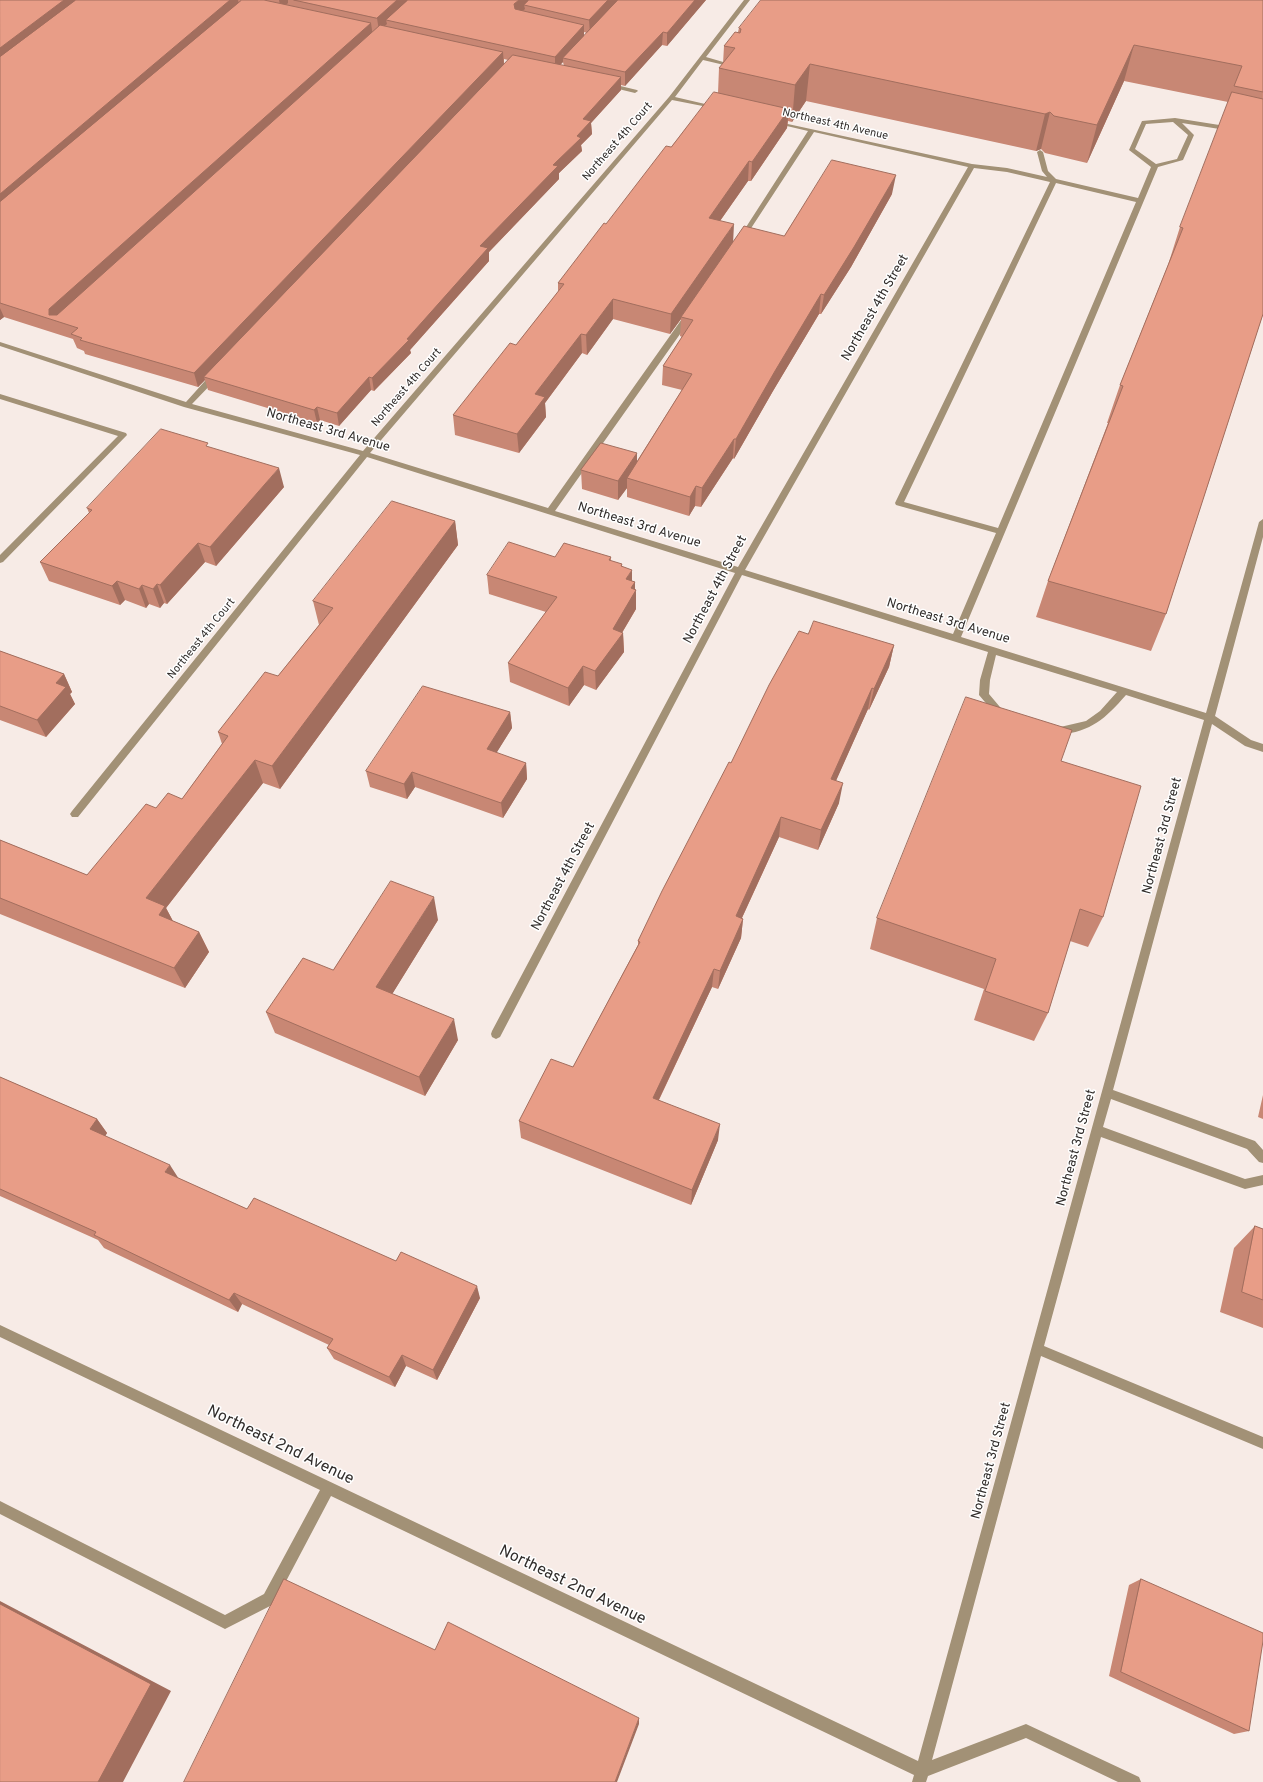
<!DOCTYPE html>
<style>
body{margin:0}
canvas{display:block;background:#f7ebe6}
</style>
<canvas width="1263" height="1782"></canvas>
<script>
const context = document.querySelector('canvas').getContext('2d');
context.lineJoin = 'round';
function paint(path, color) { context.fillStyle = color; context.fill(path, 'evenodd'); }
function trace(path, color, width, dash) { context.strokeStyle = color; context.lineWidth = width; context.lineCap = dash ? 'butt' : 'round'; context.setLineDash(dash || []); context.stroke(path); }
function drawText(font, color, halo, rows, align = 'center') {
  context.font = font + ' Overpass,sans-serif'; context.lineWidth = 3; context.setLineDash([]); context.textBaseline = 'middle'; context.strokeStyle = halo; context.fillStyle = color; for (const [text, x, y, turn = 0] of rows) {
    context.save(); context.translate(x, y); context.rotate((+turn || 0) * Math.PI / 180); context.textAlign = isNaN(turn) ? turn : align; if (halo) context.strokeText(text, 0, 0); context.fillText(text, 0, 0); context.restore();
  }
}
paint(new Path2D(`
 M744,0h6l-44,57 31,9v2l-34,-8 -28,37 43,10v2l-46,-9 -302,353 178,55 136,-192h6v4l-135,191 183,56 230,-400 -154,-35 -70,107h-4l-1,-1 69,-107 -34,-8v-2l198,43 35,4 40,9 -5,-6 -5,-19 3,-2 3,2 5,19 8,8 82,19 13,-31 -22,-17 13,-29 33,-3 57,9 3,2 -3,2 -50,-8 12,12 -11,25 -25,7 -197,470 245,76 53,-191 4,-3v18l-48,179 36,24 12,4v8l-18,-6 -33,-22 -99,366 142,51 8,9v13l-4,-1 -12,-13 -136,-50 -8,28 142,52 18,-4v10l-18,4 -144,-52 -57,209 219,91v12l-222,-93 -109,404 94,-36 113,53 2,5h-23l-92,-44 -98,38 -2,6h-14l2,-7 -583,-279 -57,108 -49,25 -225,-115v-13l225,114 39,-21 56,-104 -320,-153v-12l918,436 286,-1041 -78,-25c-21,24 -34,36 -67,40l-5,-4 2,-3 30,-7 14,-10 17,-19 -121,-37 -6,25 -1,14 16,19 2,2 -5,3 -6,-3 -17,-20 1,-15 8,-28 -246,-77 -242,462 -4,2 -4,-2 -1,-3 1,-3 243,-458 -368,-116 -289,360h-6l-2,-3 2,-3 288,-356 -176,-48 -184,-61v-4l186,60 27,-30h6v4l-27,28 171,47 306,-354zM1173,122l15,13 -11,24 -21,5 -21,-15 11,-25zM974,168l33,4 43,10 -155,321 1,2 100,28 -43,101 -208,-64zM1056,183l80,19 -138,326 -94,-26z
 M608,83l29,7 1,1 -3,2 -29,-7v-2z
 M0,394l126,39 1,2 -124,127 -3,1v-8l118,-119 -118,-37z`), '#a29176');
paint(new Path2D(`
 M0,0h706l-39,46 -5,-1 -37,41 -4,-1v5l-30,33 1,11 -11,11 1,6 -23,22v6l-70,73v9l-79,89 1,3 -37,38 -3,-1 -32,36 -19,-6 -3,3 -109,-33 -3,-10 -7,7 -113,-33 -1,-3 -7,-3 -4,-9 -69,-22 -4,3zM584,32l3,1 -3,3zM504,59l4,1 -4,4zM563,62l1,4 -4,-1z
 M1263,0v314l-97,300 -15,37 -115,-34 12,-36 60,-158h-1l13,-38 48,-120 12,-38 48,-125 -104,-21 -37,82 -42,-10 -4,-4 -5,2 -230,-50 -14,21 -4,-1 -1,7 -36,53h-3l-28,40 13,21 51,-6 108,-42 -41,73 -30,47h-2l-46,77 -39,68 -1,-1 -32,49 -6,-1 -6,10 -62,-19v-9l-9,12 -36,-11 -1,-19 56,-17v8l45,-71 -20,-5 1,-19 19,-29 -2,-1 1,-17 -11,15 -57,-15 -26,36 -5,-2 -37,50 1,14 -27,36 -64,-18 -2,-20 63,-70 42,-53v-9l113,-136 47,-54 1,-25 4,-4 1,-18 14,-14 1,-4z
 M209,447l75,40 -68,79 -11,-4 -38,42 -3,-1 -4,5 -11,-4 -3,4 -21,-8 -5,5 -71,-24 -9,-19 49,-49 -2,-5z
 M455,521l3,24 -178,244 -17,-6 -97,125 7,13 26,11 10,20 -24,36 -185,-74v-74l87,35 69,-67 26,-9 40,-55 -4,-12 60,-56 41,-51 -6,-24z
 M555,557h56v4l11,3v3l10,14 3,1v7l1,1v19l-14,24h1l1,19 -28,38 -12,-5 -15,21 -59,-24 -2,-19 38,-51 -57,-18 -2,-19z
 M808,634l86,11 -5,22 -20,43 -1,-1 -32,71 3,23 -21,47 -39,-13 -37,81 1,1 -2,19 -23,51 -6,-2 -53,113 59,40 -27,65 -170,-67 -2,-17 54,-54 65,-122v-4l93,-178z
 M0,651l64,23 8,18 -2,2 5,10 -29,33 -46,-17z
 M510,712l2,16 -16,25 30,10 1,16 -24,39 -88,-31 -8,12 -37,-12 -4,-16z
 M1061,761l42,156 -15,30 -18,-6 -22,72 -14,28 -60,-21 10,-31 -114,-40 7,-31z
 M438,920l-46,74 66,46 -33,56 -150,-63 -9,-21 67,-42z
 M0,1077l97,42 10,14 -2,3 73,42 69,31 149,52 84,37 -43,82 -31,-14 -11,21 -61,-28 -7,-11 2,-3 -87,-41 -4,8 -134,-64 -6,-8 -98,-44z
 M1263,1095v24l-5,-2z
 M1255,1226l8,3v99l-43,-16 14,-64z
 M1141,1579l108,152 -15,3 -125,-58 20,-91z`), '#c88774');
paint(new Path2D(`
 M64,0h23l-87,65v-17z
 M230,0h8l2,8 -240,204v-18z
 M279,0h9v3l-7,7z
 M397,0h17l-28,20 1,4 -8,7 -2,-13z
 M519,0h15l-10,5 1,4 -10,9 -1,-14z
 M608,0h13l-31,33 -1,-13z
 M695,0h11l-39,46v-13z
 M371,23l2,14 -317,284 -7,-6v-6z
 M584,25v14l-21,19v4l-8,8v-13z
 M663,32l-1,13 -37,41v-14z
 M1134,45l-10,36 -37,82 10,-38z
 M503,52l1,14 -300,311 1,3 -7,7 -4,-14z
 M810,64l-4,37 -14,21 3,-37z
 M621,77v13l-30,33 1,11 -11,11 1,6 -23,22v6l-70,73v9l-79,89 1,3 -37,38 -2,-13 35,-39 73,-93 73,-81 24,-29 6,-17z
 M789,109l-2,19 -36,53 1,-19z
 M1050,112l-9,37 -5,2 9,-37z
 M749,161l-1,20 -40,57 1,-20z
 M896,175l-4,19 -41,73 -30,47 3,-19z
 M734,224l-1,20 -52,73v2l-11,15 1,-20z
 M821,294l-2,20 -46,77 -39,68 2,-20 39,-68z
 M613,299v20l-26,36 -1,-20z
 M0,308l4,9 -4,3z
 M581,334l1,19 -37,50 1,14 -27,36 -2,-19 18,-40z
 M369,377l2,13 -32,36 -2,-13z
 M317,407l3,13 -3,3 -3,-13z
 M734,439l-1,19 -32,49 1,-19z
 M637,453v20l-10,5v10l-9,12v-19z
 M279,468l5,19 -68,79 -6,-19z
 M696,486l-1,20 -6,10 1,-19z
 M455,521l3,24 -178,244 -8,-23z
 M198,543l7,19 -38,42 -7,-19z
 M632,570v15l3,-3v11l1,-3v19l-22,37 9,-13 1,19 -28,38 -1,-19 18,-42 13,-50z
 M117,581l8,19 -5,5 -8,-19z
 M157,584l7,19 -4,5 -7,-19z
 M142,585l7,19 -3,4 -7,-19z
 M894,645l-5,22 -20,43 5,-21z
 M583,666l1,19 -15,21 -1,-18z
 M64,674l8,18 -2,2 5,10 -29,33 -9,-17 19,-37z
 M872,688l-4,21 -40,90 3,-20z
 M510,712l2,16 -23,37 -2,-16z
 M255,760l8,23 -97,125 10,19 -6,9 -24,-38z
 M526,763l1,16 -24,39 -2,-15z
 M412,772l3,15 -8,12 -3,-15z
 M843,783l-4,20 -21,47 3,-20z
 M781,817l-2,20 -45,98 2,-19z
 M434,897l4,23 -55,89 -7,-22z
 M743,919l-2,19 -23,51 2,-18z
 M199,932l10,20 -24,36 -11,-20z
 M714,969l-2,18 -60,127 1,-16z
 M454,1019l4,21 -33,56 -6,-19z
 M97,1119l10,14 -6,11 -11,-15z
 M720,1124l-2,16 -27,65 1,-15z
 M170,1165l9,14 -14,-7z
 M477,1286l3,12 -43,82 -4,-10z
 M234,1293l8,11 -4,8 -9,-12z
 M402,1355l4,11 -11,21 -6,-10z
 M0,1601l171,90 -48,91h-25l-98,-178z
 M639,1718v6l-22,58h-2z`), '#a26e5e');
const building = new Path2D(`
 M0,0h64l-64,48z
 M76,0h154l-230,194v-137z
 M242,0h22l107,23 -322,286v6h8l323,-290 123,27 -309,321 -114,-33 2,-2 -11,-4 7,-6 -78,-25v-101z
 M294,0h103l-20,18z
 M408,0h111l-5,4 1,5 69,16 -29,32 -169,-37z
 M529,0h79l-19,20 -65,-15z
 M618,0h77l-28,33 -4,-1 -38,40 -62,-14z
 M761,0h502v92l-29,-6 8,-20 -108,-21 -37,80 -43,-9 -4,-4 -5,2 -235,-50 -15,21 -76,-17 16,-20 -11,-2 11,-14 5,1 1,-4 -2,-1z
 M513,55l108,22 -38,42 8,2 -14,15 4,2 -28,27 5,1 -78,80 8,2 -81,91 2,1 -37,38 -3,-1 -32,36 -20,-6 -3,3 -110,-33z
 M714,92l75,17 -37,53 -3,-1 -40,57 25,6 -63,90 -58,-15 -27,36 -5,-1 -46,60 10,3 -28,37 -64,-19 57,-72 6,2 48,-61 -6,-1 46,-60 2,1 60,-78 5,1z
 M1232,92l31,7v215l-97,300 -118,-33 75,-195 -3,-1 63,-157 -3,-1z
 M832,160l64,15 -42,72 -30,48 -3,-1 -46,77 -39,68h-2l-32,49 -6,-2 -6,11 -63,-19 65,-104 -29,-8 30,-46 -12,-3 63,-91 40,10z
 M161,429l47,14 -2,3 73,22 -69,79 -12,-4 -38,42 -3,-1 -4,5 -11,-4 -3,4 -22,-8 -5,5 -72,-24 52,-52 -5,-2z
 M601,443l36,10 -19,28 -37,-11z
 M392,501l63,20 -183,245 -17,-6 -109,138 19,8 -6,9 40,17 -25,36 -174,-70v-58l87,35 59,-71 10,4 12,-15 14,6 46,-63 -10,-4 47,-60 13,4 55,-68 -20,-7z
 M509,542l46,15 9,-14 47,14 -2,3 13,4 -1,2 11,4 -6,9 9,3 -4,6 5,2 -23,39 10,4 -28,38 -12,-5 -15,22 -60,-25 49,-66 -70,-22z
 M814,621l80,24 -20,44 -2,-1 -41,91 12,4 -22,47 -40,-13 -45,99 7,3 -23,52 -6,-2 -61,129 67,26 -28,66 -173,-69 32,-62 22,8 67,-125 -2,-1 24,-50 67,-129 2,1 38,-78 30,-54 9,3z
 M0,651l64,23 -8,9 10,4 -29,33 -37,-14z
 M423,686l87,26 -23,37 39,14 -25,40 -89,-31 -8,12 -38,-13z
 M966,697l106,33 -11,31 80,25 -38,131 -23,-8 -32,104 -63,-22 11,-32 -119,-41z
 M391,881l43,16 -58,90 78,32 -35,58 -153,-65 37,-54 30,12z
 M0,1077l97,42 -7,10 80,36 -5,7 82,37 7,-11 142,63 5,-9 76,34 -44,84 -31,-15 -13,22 -62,-29 6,-9 -99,-46 -5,7 -135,-65 2,-3 -96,-43z
 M1255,1226l8,3v71l-21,-8z
 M284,1579l151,71 13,-28 191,96 -24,64h-431z
 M1141,1579l122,54v8l-14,90 -128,-59z
 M0,1604l151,80 -53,98h-98z`);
paint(building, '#e89d87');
trace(building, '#a26e5e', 1);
drawText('11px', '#312d2b', '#fff', [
 ["Northeast 4th Avenue",835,125,13],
 ["Northeast 4th Court",618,142,-49],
 ["Northeast 4th Court",407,388,-49],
 ["Northeast 4th Court",202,639,-51]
]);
drawText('13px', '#312d2b', '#fff', [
 ["Northeast 4th Street",876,308,-60],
 ["Northeast 3rd Avenue",328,431,16],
 ["Northeast 3rd Avenue",639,526,17],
 ["Northeast 4th Street",716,590,-62],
 ["Northeast 3rd Avenue",948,622,17],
 ["Northeast 3rd Street",1163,836,-75],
 ["Northeast 4th Street",564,877,-62],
 ["Northeast 3rd Street",1077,1148,-75],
 ["Northeast 3rd Street",992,1461,-75]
]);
drawText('16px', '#312d2b', '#fff', [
 ["Northeast 2nd Avenue",280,1446,26],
 ["Northeast 2nd Avenue",572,1586,26]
]);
</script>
